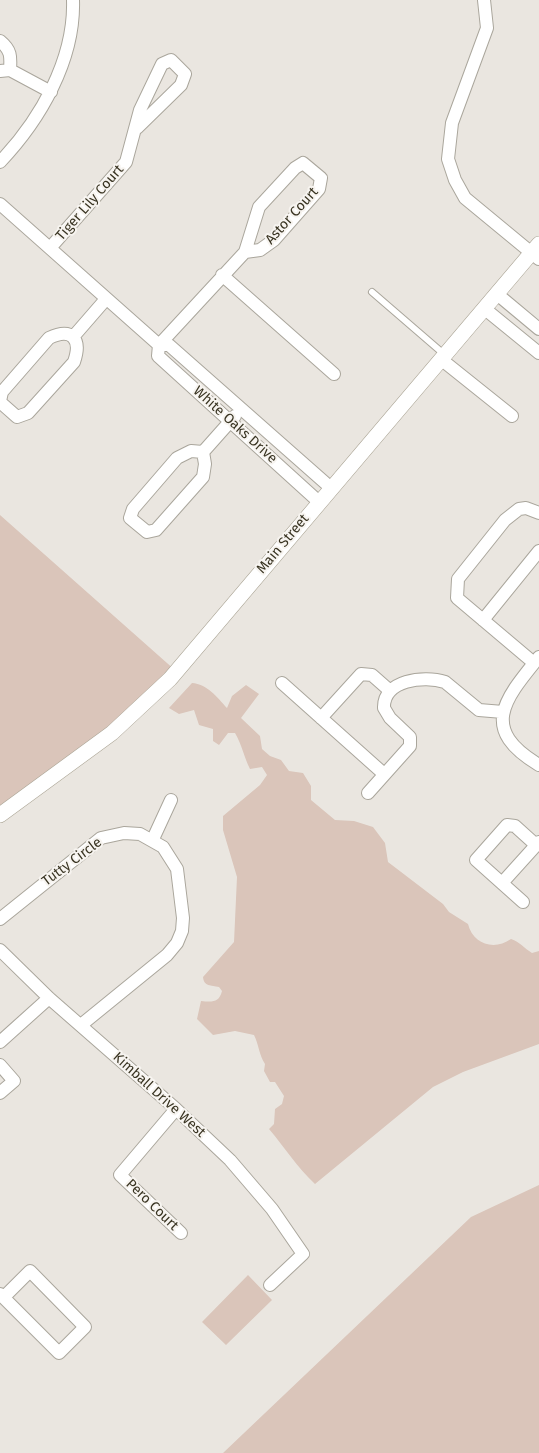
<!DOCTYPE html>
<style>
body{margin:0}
canvas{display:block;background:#eae6e0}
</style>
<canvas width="539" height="1453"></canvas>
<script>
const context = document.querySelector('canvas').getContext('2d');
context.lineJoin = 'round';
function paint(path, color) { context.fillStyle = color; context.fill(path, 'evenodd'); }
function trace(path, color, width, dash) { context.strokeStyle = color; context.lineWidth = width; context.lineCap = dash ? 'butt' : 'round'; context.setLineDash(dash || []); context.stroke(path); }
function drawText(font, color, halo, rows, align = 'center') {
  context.font = font + ' "Fira Sans",sans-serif'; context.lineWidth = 4; context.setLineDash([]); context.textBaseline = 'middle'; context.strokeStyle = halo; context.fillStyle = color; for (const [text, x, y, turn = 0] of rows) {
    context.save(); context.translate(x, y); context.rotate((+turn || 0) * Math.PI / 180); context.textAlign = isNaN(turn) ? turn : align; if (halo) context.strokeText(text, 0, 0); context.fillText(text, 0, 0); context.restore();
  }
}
paint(new Path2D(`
 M0,515l176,156 -176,144z
 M192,683c15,1 25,14 35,25l5,-12 14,-11 13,9 -18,24 19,18 2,13 8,7 11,4 8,11 14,2 8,13v14l24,20 19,1 19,6 12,16 3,19 55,42 6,8 19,12c5,20 26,27 43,15 9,3 13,9 21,14l7,-2v93l-76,28 -30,15 -118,97c-18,-17 -30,-36 -46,-55l5,-5 1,-15 7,-5 2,-8 -9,-14h-5l-6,-11 1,-7c-6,-9 -6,-19 -11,-29l-19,-4 -22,4 -16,-16 4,-18c11,1 18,2 21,-10l-3,-4c-8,-2 -15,0 -16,-10l31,-35 3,-65 -14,-47v-14l37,-31 7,-10 -5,-8 -12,2c-6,-12 -8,-24 -15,-36h-7l-9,12 -6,-4v-12l-14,-4 -5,-15 -15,4 -10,-6z
 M539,1185v268h-316l248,-236z
 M248,1275l24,25 -46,45 -24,-23z`), '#dac5ba');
const lane = new Path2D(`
 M372,292l73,63`);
const street = new Path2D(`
 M484,0l3,28 -35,95 -4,36 7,21 10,18 74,61
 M0,41c11,9 11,15 10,29
 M0,71l10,-1 41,22
 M0,162c40,-42 75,-102 73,-162
 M0,204l159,141 86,-93 14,-45 36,-39 8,-5 18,15 -2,11 -45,51 -14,10 -15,2
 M50,248l76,-86 14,-52 22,-46 9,-4 14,14 -4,11 -44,43
 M222,275l112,99
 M497,294l42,35
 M485,309l54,44
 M73,337l33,-38
 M442,360l70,56
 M0,401l2,-9 47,-54c23,-11 33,1 25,24l-46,51 -11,4 -17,-15
 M203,452l-12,-1 -14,7 -44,51 -3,9 17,14 9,-2 47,-53 2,-13 -2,-12 32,-36
 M319,502l-161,-146 1,-11h10l162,143
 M483,620l56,-69
 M539,657c-35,43 -60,72 0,108
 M534,663l-77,-65 1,-19 47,-59 14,-11 7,-1 13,5
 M282,683l102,91
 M321,718l40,-44 11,1 17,15
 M368,793l42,-47v-9l-20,-19 -6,-10c-1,-28 40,-33 61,-26l34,28 24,2
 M153,839l18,-39
 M502,883l37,-41
 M523,902l-47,-42 31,-35 8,1 21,19
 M0,919l101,-81 23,-5 16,1 23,13 14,22 6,49 -1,13 -5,12 -10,12 -86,70
 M0,950l49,48 127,111 54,51 42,49 31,45 -33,31
 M0,1042l49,-44
 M0,1065l14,16 -14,12
 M176,1109l-56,66 61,58
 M0,1294l59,59 26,-26 -55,-56 -26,26`);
const secondary = new Path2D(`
 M0,815l112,-82 58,-54 369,-435`);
trace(lane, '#aaa69c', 8);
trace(street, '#aaa69c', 14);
trace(secondary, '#aca697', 16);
trace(lane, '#fff', 6);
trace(street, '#fff', 12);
trace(secondary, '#fff', 15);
drawText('14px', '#393422', '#f7f4f0', [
 ["Tiger Lily Court",90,203,-49],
 ["Astor Court",292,216,-48],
 ["White Oaks Drive",235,425,42],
 ["Main Street",283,544,-50],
 ["Tutty Circle",72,862,-37],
 ["Kimball Drive West",159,1095,42],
 ["Pero Court",152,1205,44]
]);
</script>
